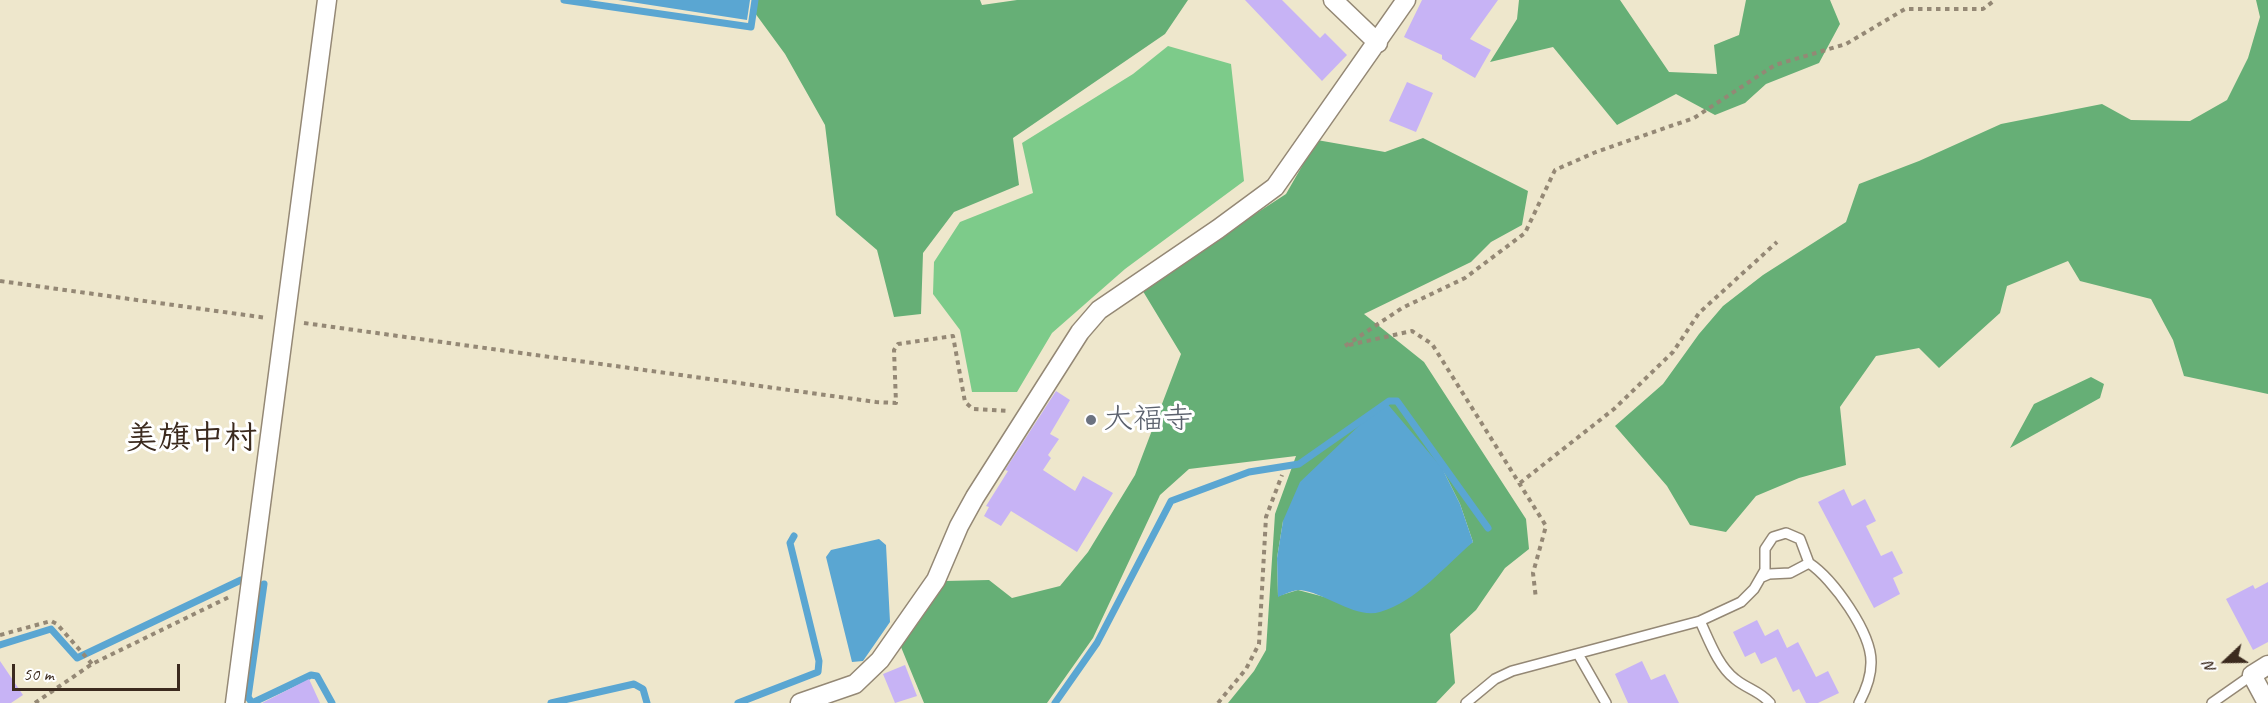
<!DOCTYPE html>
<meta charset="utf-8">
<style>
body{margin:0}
#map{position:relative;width:2268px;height:703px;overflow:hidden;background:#eee7cc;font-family:Caveat,sans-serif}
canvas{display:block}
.north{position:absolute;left:2196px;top:631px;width:60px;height:60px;-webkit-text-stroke:4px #fff;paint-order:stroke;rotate:248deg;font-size:16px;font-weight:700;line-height:24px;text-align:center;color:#3b2a1e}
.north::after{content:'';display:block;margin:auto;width:21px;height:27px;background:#3b2a1e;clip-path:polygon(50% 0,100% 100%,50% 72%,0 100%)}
.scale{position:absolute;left:12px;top:664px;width:168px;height:27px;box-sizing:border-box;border:3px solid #3b2a1e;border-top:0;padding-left:8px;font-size:18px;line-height:21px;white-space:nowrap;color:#3b2a1e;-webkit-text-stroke:4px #fff;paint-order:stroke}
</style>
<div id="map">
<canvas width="2268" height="703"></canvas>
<div class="north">N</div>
<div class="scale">50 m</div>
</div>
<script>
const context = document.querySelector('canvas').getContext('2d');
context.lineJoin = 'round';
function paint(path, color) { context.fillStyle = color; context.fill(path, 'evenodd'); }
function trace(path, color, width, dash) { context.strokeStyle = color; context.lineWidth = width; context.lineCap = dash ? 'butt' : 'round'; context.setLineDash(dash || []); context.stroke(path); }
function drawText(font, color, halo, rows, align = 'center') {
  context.font = font + ' Caveat,"Klee One",sans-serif'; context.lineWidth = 6; context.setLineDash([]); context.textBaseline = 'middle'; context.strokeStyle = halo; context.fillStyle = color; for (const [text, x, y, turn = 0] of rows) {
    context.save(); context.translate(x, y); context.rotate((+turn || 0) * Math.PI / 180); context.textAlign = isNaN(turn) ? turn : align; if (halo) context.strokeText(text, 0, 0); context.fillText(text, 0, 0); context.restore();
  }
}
paint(new Path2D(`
 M1168,46l63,18 13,117 -119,88 -73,64 -35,59h-45l-12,-62 -27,-36 1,-32 26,-40 73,-29 -11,-50 111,-69z`), '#7dcb8a');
paint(new Path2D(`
 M754,0h226l2,5 35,-5h171l-23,34 -152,104 6,47 -65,27 -31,41 -2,61 -27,3 -17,-67 -41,-35 -11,-90 -40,-71 -33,-45z
 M1519,0h101l49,72 48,2 -3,-29 25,-10 7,-35h84l10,24 -21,39 -53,21 -21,19 -30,12 -39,-21 -59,31 -64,-78 -63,15 27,-43z
 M2256,0h12v394l-84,-18 -11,-36 -22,-41 -71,-18 -12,-20 -61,25 -7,27 -61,55 -20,-20 -43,8 -36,51 6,58 -47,13 -43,18 -30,36 -36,-7 -23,-39 -52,-60 48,-42 36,-50 24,-28 40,-31 83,-53 13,-38 60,-23 82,-37 101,-20 29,16 59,1 37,-21 21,-42 12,-41z
 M1423,138l105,53 -6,34 -31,17 -20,20 -107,52 60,48 102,157 3,30 -24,19 -29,42 -26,24 5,49 -19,20h-208l26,-32 12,-21 9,-136 21,-58 -107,13 -29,26 -67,143 -46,65h-123l-23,-56 44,-66 44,-1 23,18 48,-12 28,-34 47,-77 46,-121 -40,-66 145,-94 31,-54 68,12zM1442,468l18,36 13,38 -114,69 -27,-12 -34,-9 -20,6 -1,-38 6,-37z
 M2091,377l13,7 -4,14 -90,50 24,-44z`), '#66af76');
paint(new Path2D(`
 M618,0h132l-3,20z
 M1385,401l57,67 18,36 13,38c-27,23 -57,60 -93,70 -25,7 -54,-19 -80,-22 -7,0 -15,4 -22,7l-1,-39 6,-37 17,-39z
 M879,539l7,6 4,77 -27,39 -11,1 -26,-105 5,-7z`), '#5aa6d2');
trace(new Path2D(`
 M564,0l187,27 4,-27
 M264,584l-16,113 4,6 59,-28 6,1 15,27
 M0,645l51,-16 26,29 164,-78
 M551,703l83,-19 9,5 4,14
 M738,703l80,-31 1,-11 -29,-118 4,-7
 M1055,703l42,-60 74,-142 78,-29 50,-8 90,-63h8l91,127`), '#5aa6d2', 7);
paint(new Path2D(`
 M1245,0h37l38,38 5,-5 22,22 -25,26z
 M1422,0h76l-28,39 21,11 -16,28 -33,-19v-4l-38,-18z
 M1407,82l26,11 -17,39 -27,-11z
 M1056,391l14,9 -20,34 9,5 -11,16 3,3 -8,12 32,21 8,-15 30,17 -36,59 -66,-41 -10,15 -17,-10 5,-9 -3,-1 22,-35 -3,-1z
 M1844,489l8,17 13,-7 11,22 -10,5 15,30 11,-5 11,22 -10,5 7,16 -26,14 -56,-106z
 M2268,582v60l-15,8 -27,-51 27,-14 2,4z
 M1757,620l8,16 13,-7 9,19 11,-6 18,35 12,-6 11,22 -21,10h-12l-7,-14 -6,3 -17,-35 -15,7 -6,-12 -10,5 -12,-25z
 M0,661l23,34 -12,8h-11z
 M1642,661l9,19 14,-6 14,29h-51l-13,-29z
 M905,665l12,31 -22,7 -12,-29z
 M309,679l11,24h-58z`), '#c7b3f5');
const lane = new Path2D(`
 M1809,563c24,16 63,70 62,100 0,15 -5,27 -12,40
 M1700,621c9,19 18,45 35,58 12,10 25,12 35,24
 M1578,654l28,49
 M1466,703l29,-24 17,-8 188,-50 41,-19 13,-13 11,-19v-21l8,-12 13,-4 14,6 9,24 -19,10 -21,1 -7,3
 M2212,703l40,-28`);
const street = new Path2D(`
 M1333,0l45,43
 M235,703l92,-703
 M800,703l55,-19 25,-24 56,-80 23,-54 16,-29 105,-165 19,-22 119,-81 57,-42 131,-187
 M2267,703l-15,-28 16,-10`);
trace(lane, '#948875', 12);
trace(street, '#948875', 21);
trace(new Path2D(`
 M0,281l267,37
 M304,323l572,79 20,1 -2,-53 4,-6 55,-8 12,66 8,7 35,2
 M1349,345l63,-14 20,13 114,182 -13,47 3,26
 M1345,346l57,-38 63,-30 60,-45 30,-63 41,-18 98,-34 81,-53 71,-21 59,-35h78l12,-9
 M1520,483l94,-74 59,-57 26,-39 78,-71
 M0,635l51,-14 6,3 35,40
 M35,703l57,-39 137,-67
 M1218,703l28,-34 13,-25 7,-127 16,-42`), '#948875', 4, [4.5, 4.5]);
trace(lane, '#fff', 9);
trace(street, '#fff', 18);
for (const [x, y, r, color] of [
 [1091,420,6,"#6b7280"]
]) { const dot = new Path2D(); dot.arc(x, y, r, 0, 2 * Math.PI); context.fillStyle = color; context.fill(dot); trace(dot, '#fff', 2); }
drawText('30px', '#5b616d', '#fff', [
 ["大福寺",1103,420]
], 'left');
drawText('bold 33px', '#3b2a1e', '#fff', [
 ["美旗中村",191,439]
]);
</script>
